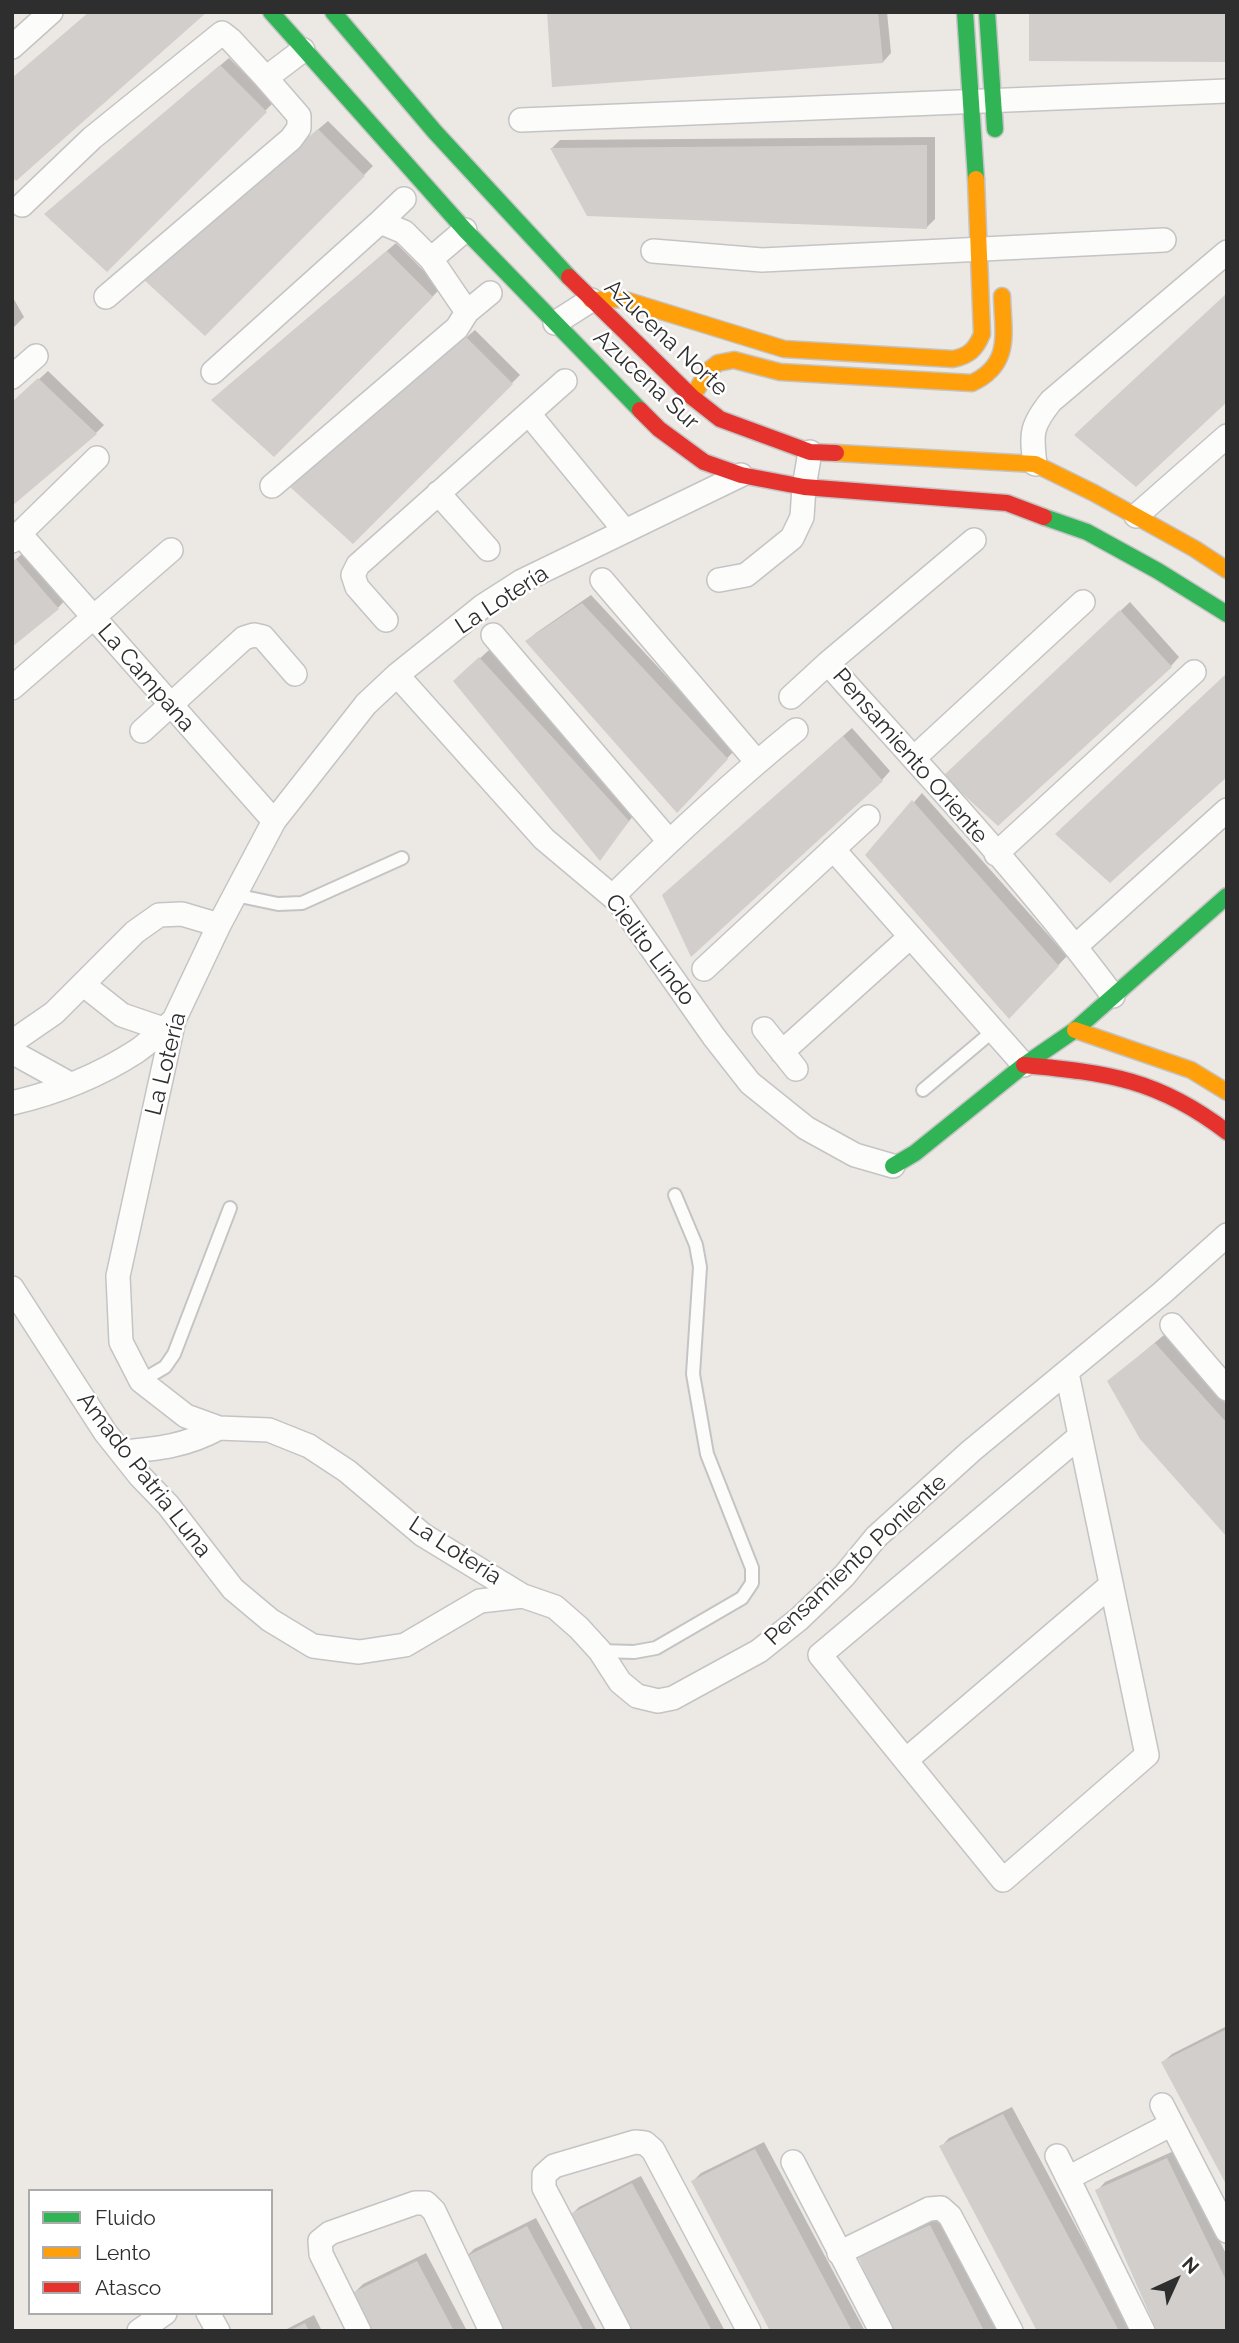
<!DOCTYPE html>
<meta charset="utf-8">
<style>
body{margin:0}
#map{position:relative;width:1239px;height:2343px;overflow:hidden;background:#ece8e4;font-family:Raleway,sans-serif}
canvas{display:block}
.frame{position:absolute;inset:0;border:14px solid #2e2e2e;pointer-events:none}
.legend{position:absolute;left:28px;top:2189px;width:245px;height:126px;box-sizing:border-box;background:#fff;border:2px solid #ababab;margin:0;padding:9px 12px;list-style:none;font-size:21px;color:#2e2e2e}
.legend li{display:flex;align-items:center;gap:14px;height:35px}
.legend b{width:35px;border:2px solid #ababab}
.north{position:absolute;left:1141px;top:2245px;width:70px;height:70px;-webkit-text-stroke:5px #fff;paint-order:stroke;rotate:45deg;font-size:19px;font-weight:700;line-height:28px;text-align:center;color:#2e2e2e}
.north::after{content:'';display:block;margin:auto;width:24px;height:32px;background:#2e2e2e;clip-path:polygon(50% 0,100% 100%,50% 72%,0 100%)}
</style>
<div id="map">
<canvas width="1239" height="2343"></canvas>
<div class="frame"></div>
<ul class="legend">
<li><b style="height:9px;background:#30b455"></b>Fluido</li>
<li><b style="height:9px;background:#ff9f0a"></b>Lento</li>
<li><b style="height:9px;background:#e5322d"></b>Atasco</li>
</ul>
<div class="north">N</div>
</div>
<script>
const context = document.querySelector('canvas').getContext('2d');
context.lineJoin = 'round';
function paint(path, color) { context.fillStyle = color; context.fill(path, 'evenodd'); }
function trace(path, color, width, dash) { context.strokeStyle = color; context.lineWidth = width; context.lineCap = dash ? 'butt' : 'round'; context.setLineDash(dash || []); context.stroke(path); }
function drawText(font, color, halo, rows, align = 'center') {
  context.font = font + ' Raleway,sans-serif'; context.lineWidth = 5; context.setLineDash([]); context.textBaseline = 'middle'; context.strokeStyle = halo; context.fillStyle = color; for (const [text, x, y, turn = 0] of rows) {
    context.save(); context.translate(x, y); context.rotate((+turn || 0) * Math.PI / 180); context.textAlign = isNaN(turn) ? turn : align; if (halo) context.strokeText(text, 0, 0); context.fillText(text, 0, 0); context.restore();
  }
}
paint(new Path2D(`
 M548,12h339l4,41 -8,9z
 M229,58l45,44 -167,167 -52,-63z
 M328,121l45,45 -168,167 -52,-63z
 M935,137v82l-9,9 -338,-13 -36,-67 8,-8z
 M396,243l45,45 -167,167 -52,-64z
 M12,296l12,21 -12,12z
 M475,330l45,45 -167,167 -52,-64z
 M48,371l56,54 -8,8 -84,-29z
 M25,551l41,48 -8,9 -46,-45z
 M591,595l144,155 -58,60 -150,-169 9,-8z
 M1130,602l49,55 -8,9 -226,110z
 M489,650l148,161 -37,47 -136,-185z
 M852,728l38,43 -8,9 -209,107z
 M922,793l145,163 -58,61 -141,-162z
 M1164,1335l63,70v130l-118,-154z
 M1227,2026v156l-64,-120 9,-8z
 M1012,2107l120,224h-93l-98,-184 8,-9z
 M764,2142l101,189h-93l-79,-150 8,-8z
 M1176,2150l51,106v75l-130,-140 8,-9z
 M641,2176l84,155h-93l-62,-115 9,-9z
 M939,2217l58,114h-104l-33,-74 9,-8z
 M536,2218l61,113h-93l-39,-73 9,-9z
 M426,2253l41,78h-93l-20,-38 9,-9z
 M314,2315l8,16h-39z`), '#0003');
paint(new Path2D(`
 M89,12h118l-191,169 -4,-4v-99z
 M547,12h331l5,51 -331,24z
 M1029,12h198v50l-198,-1z
 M220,65l47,47 -160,160 -63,-58z
 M318,129l47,47 -160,160 -63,-58z
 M927,145v84l-340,-13 -37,-68z
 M387,251l46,46 -159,160 -63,-57z
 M1227,293v109l-91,85 -62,-52z
 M466,337l47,47 -160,160 -63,-57z
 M38,378l59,56 -85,72v-104z
 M16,559l43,50 -47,38v-85z
 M582,603l146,156 -51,54 -152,-172z
 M1120,610l52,57 -174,159 -55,-50z
 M479,657l150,164 -29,40 -147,-180z
 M1227,673v104l-117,106 -55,-49z
 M843,736l40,45 -192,176 -29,-62z
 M912,800l147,166 -50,53 -144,-164z
 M1155,1343l72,80v114l-87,-98 -33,-58z
 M1225,2030l2,3v153l-66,-124z
 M1003,2114l116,217h-82l-98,-185z
 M755,2149l97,182h-82l-79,-150z
 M1167,2158l60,124v49h-70l-62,-141z
 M632,2183l80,148h-82l-62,-116z
 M930,2225l54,106h-93l-33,-74z
 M527,2226l57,105h-82l-39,-73z
 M417,2261l37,70h-82l-20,-38z
 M305,2323l4,8h-20z`), '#d1cecb');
const lane = new Path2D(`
 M235,895l43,9 24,-1 100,-45
 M923,1090l70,-59
 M141,1381l24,-14 9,-13 56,-146
 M600,1651l34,1 22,-4 86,-50 10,-15v-15l-45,-114 -14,-80 7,-107 -4,-22 -21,-50`);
const street = new Path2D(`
 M12,47l39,-35
 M521,120l706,-29
 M22,205l70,-67 130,-105 9,7 35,38
 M380,222l24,-23
 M653,251l109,9 402,-20
 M431,259l34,-29
 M106,297l185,-158 8,-11v-12l-33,-38 37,-28
 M467,312l23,-19
 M555,323l36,-23
 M213,372l167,-150 24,10 27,27 36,53 -10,16 -185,158
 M12,377l24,-21
 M529,414l96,117
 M1035,464c-4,-31 -4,-38 16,-63l176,-149
 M438,493l50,56
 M1136,516l91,-80
 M20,534l254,287
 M974,540l-146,123c28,33 58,64 86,96 69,76 138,155 199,237
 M12,541l85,-83
 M602,580l155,182
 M719,580l27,-5 46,-37 10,-21 2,-30 6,-35
 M386,620l-29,-33 -4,-12 5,-10 207,-184
 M493,635l176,206
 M397,675l147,164 75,63 95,135 36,46 56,45 49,27 38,11
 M12,688l159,-138
 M791,697l37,-34
 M142,731l102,-93 10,-3 9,2 32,37
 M914,758l169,-156
 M833,849l191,216
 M996,854l198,-182
 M613,896c59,-58 119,-114 183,-166
 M1076,946l151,-136
 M704,969l164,-152
 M84,985l38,30 41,14
 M764,1029l32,40
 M12,1042l42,-29 81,-81 24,-17 23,-1 37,11
 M12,1052l58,32
 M782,1052l128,-115
 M12,1103c43,-10 88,-28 125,-52 13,-9 25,-21 37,-31
 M12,1288l93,144 35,44 28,29 65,84 37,31 43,26 46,6 46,-7 75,-44 43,-5 32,11 24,21 21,23 20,31 17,14 21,5 15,-3 86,-47 40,-32 45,-43 32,-39 95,-86 191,-158 65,-58
 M1172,1325l55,64
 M1067,1373l80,382 -144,125 -183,-225 260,-219
 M121,1452c37,-3 65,-6 98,-24
 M523,1596l-100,-61 -76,-64 -38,-25 -40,-16 -50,-2 -33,-12 -45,-35 -20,-39 -3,-66 56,-256 45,-95 55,-104 92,-117 31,-29 86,-69 39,-25 219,-106
 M906,1760l205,-175
 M1162,2105l65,126
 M1057,2156l86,175
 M793,2162l88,169
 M1068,2178l104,-54
 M839,2253l90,-44 12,-1 9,8 61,115
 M208,2313l10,18
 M139,2331l26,-18
 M359,2331l-38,-77 -1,-13 10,-8 85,-30h11l8,8 57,120
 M619,2331l-75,-143v-13l10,-9 81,-24 10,1 8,7 96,181`);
const fast = new Path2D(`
 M271,12l194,218 175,180
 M333,12l102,120 134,145
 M965,12l11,167
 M987,12l8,117
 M1044,517l43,15 71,39 69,43
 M893,1166l22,-13 109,-88 51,-35 152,-134`);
const slow = new Path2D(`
 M591,300l31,-1 162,50 169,10c16,-3 23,-10 29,-25l-6,-155
 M692,397l17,-27 9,-7 16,-3 46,12 192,11c40,-19 31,-49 30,-87
 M836,453l199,11 59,29 101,56 32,21
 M1075,1030l116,40 36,22`);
const jam = new Path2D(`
 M569,277l123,120 28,22 90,33 26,1
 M640,410l19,19 45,33 37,13 63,12 203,16 37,14
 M1024,1065c84,8 134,14 203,67`);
trace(lane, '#c5c4c5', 16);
trace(street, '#c5c4c5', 26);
trace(fast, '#c5c4c5', 19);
trace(slow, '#c5c4c5', 19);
trace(jam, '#c5c4c5', 19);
trace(lane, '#fcfcfb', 12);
trace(street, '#fcfcfb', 23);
trace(fast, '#30b455', 16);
trace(slow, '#ff9f0a', 16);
trace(jam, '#e5322d', 16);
drawText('23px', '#2e2e2e', '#fff', [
 ["Azucena Norte",666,338,43],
 ["Azucena Sur",646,380,43],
 ["La Lotería",502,600,-33],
 ["La Campana",146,678,49],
 ["Pensamiento Oriente",910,756,49],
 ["Cielito Lindo",650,950,53],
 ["La Lotería",166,1064,-76],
 ["Amado Patria Luna",144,1475,52],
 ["La Lotería",455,1551,33],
 ["Pensamiento Poniente",856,1560,-43]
]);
</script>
